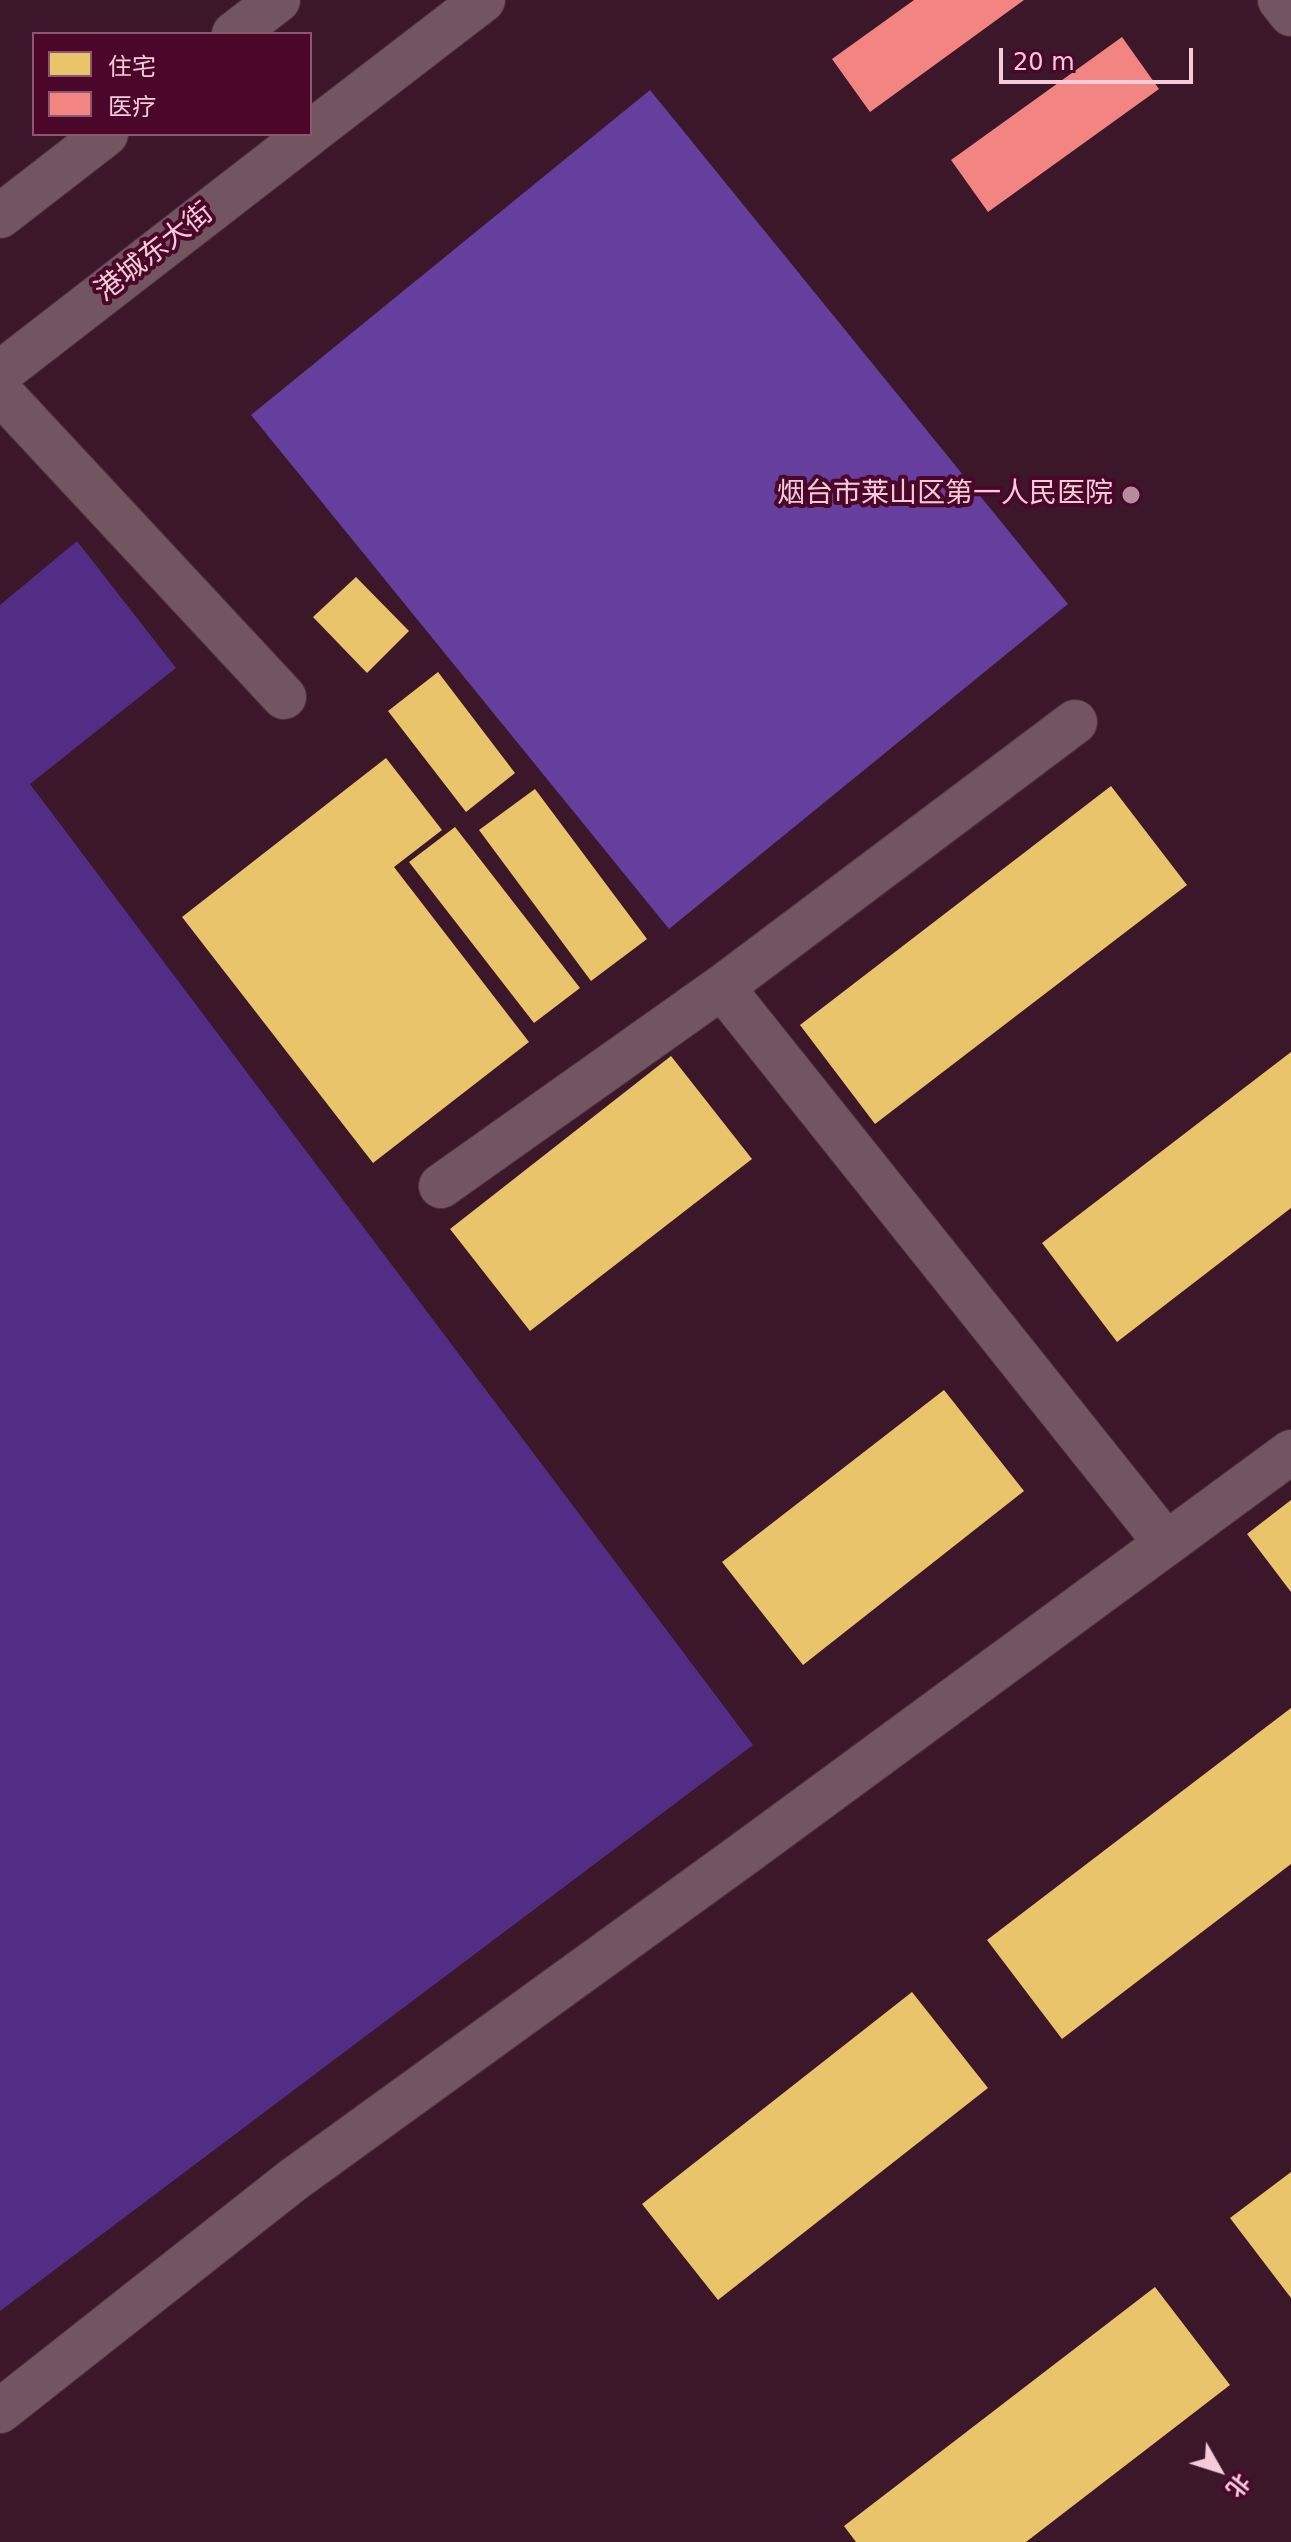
<!DOCTYPE html>
<meta charset="utf-8">
<style>
body{margin:0}
#map{position:relative;width:1291px;height:2542px;overflow:hidden;background:#3c1629;font-family:"DejaVu Sans","Noto Sans SC",sans-serif}
canvas{display:block}
.legend{position:absolute;left:32px;top:32px;width:280px;height:104px;box-sizing:border-box;background:#4b0729;border:2px solid #8f556f;margin:0;padding:10px 14px;list-style:none;font-size:24px;color:#f6cbd9}
.legend li{display:flex;align-items:center;gap:16px;height:40px}
.legend b{width:40px;border:2px solid #8f556f}
.north{position:absolute;left:1179px;top:2430px;width:80px;height:80px;-webkit-text-stroke:6px #4b0729;paint-order:stroke;rotate:129deg;font-size:22px;font-weight:700;line-height:32px;text-align:center;color:#f6cbd9}
.north::after{content:'';display:block;margin:auto;width:28px;height:36px;background:#f6cbd9;clip-path:polygon(50% 0,100% 100%,50% 72%,0 100%)}
.scale{position:absolute;left:999px;top:48px;width:194px;height:36px;box-sizing:border-box;border:4px solid #f6cbd9;border-top:0;padding-left:10px;font-size:24px;line-height:28px;white-space:nowrap;color:#f6cbd9;-webkit-text-stroke:6px #4b0729;paint-order:stroke}
</style>
<div id="map">
<canvas width="1291" height="2542"></canvas>
<ul class="legend">
<li><b style="height:22px;background:#e9c46a"></b>住宅</li>
<li><b style="height:22px;background:#f28482"></b>医疗</li>
</ul>
<div class="north">北</div>
<div class="scale">20 m</div>
</div>
<script>
const context = document.querySelector('canvas').getContext('2d');
context.lineJoin = 'round';
function paint(path, color) { context.fillStyle = color; context.fill(path, 'evenodd'); }
function trace(path, color, width, dash) { context.strokeStyle = color; context.lineWidth = width; context.lineCap = dash ? 'butt' : 'round'; context.setLineDash(dash || []); context.stroke(path); }
function drawText(font, color, halo, rows, align = 'center') {
  context.font = font + ' "DejaVu Sans","Noto Sans SC",sans-serif'; context.lineWidth = 8; context.setLineDash([]); context.textBaseline = 'middle'; context.strokeStyle = halo; context.fillStyle = color; for (const [text, x, y, turn = 0] of rows) {
    context.save(); context.translate(x, y); context.rotate((+turn || 0) * Math.PI / 180); context.textAlign = isNaN(turn) ? turn : align; if (halo) context.strokeText(text, 0, 0); context.fillText(text, 0, 0); context.restore();
  }
}
paint(new Path2D(`
 M77,541l99,127 -146,116 723,961 -753,566v-1706z`), '#532c86');
paint(new Path2D(`
 M650,90l418,514 -399,325 -418,-514z`), '#653e9e');
paint(new Path2D(`
 M356,577l53,54 -42,42 -54,-56z
 M438,672l77,101 -49,39 -78,-101z
 M386,758l56,72 -48,37 135,175 -156,121 -191,-246z
 M1111,786l76,99 -312,239 -75,-99z
 M535,789l112,150 -56,42 -112,-151z
 M455,827l125,161 -46,35 -125,-161z
 M1291,1052v156l-174,134 -75,-99z
 M671,1056l81,103 -222,172 -80,-102z
 M944,1390l80,101 -221,174 -81,-103z
 M1291,1500v92l-44,-58z
 M1291,1708v156l-229,175 -75,-99z
 M912,1992l76,96 -270,212 -76,-96z
 M1291,2172v126l-61,-80z
 M1155,2287l75,98 -204,157h-170l-12,-16z`), '#e9c46a');
paint(new Path2D(`
 M914,0h110l-154,112 -38,-53z
 M1122,37l37,52 -171,123 -37,-52z`), '#f28482');
const street = new Path2D(`
 M1280,0l11,14
 M0,392l284,305
 M1075,722l-353,265 444,556
 M441,1186l281,-199
 M0,2411l293,-231 452,-327 546,-401`);
const secondary = new Path2D(`
 M234,34l44,-34
 M310,133l173,-133
 M0,216l106,-82
 M0,373l309,-239`);
trace(street, '#4f323f', 46);
trace(secondary, '#4f323f', 46);
trace(street, '#725561', 44);
trace(secondary, '#725561', 44);
for (const [x, y, r, color] of [
 [1131,495,10,"#b58c9b"]
]) { const dot = new Path2D(); dot.arc(x, y, r, 0, 2 * Math.PI); context.fillStyle = color; context.fill(dot); trace(dot, '#4b0729', 3); }
drawText('28px', '#f6cbd9', '#4b0729', [
 ["港城东大街",155,253,-38]
]);
drawText('28px', '#f6cbd9', '#4b0729', [
 ["烟台市莱山区第一人民医院",1113,495]
], 'right');
</script>
